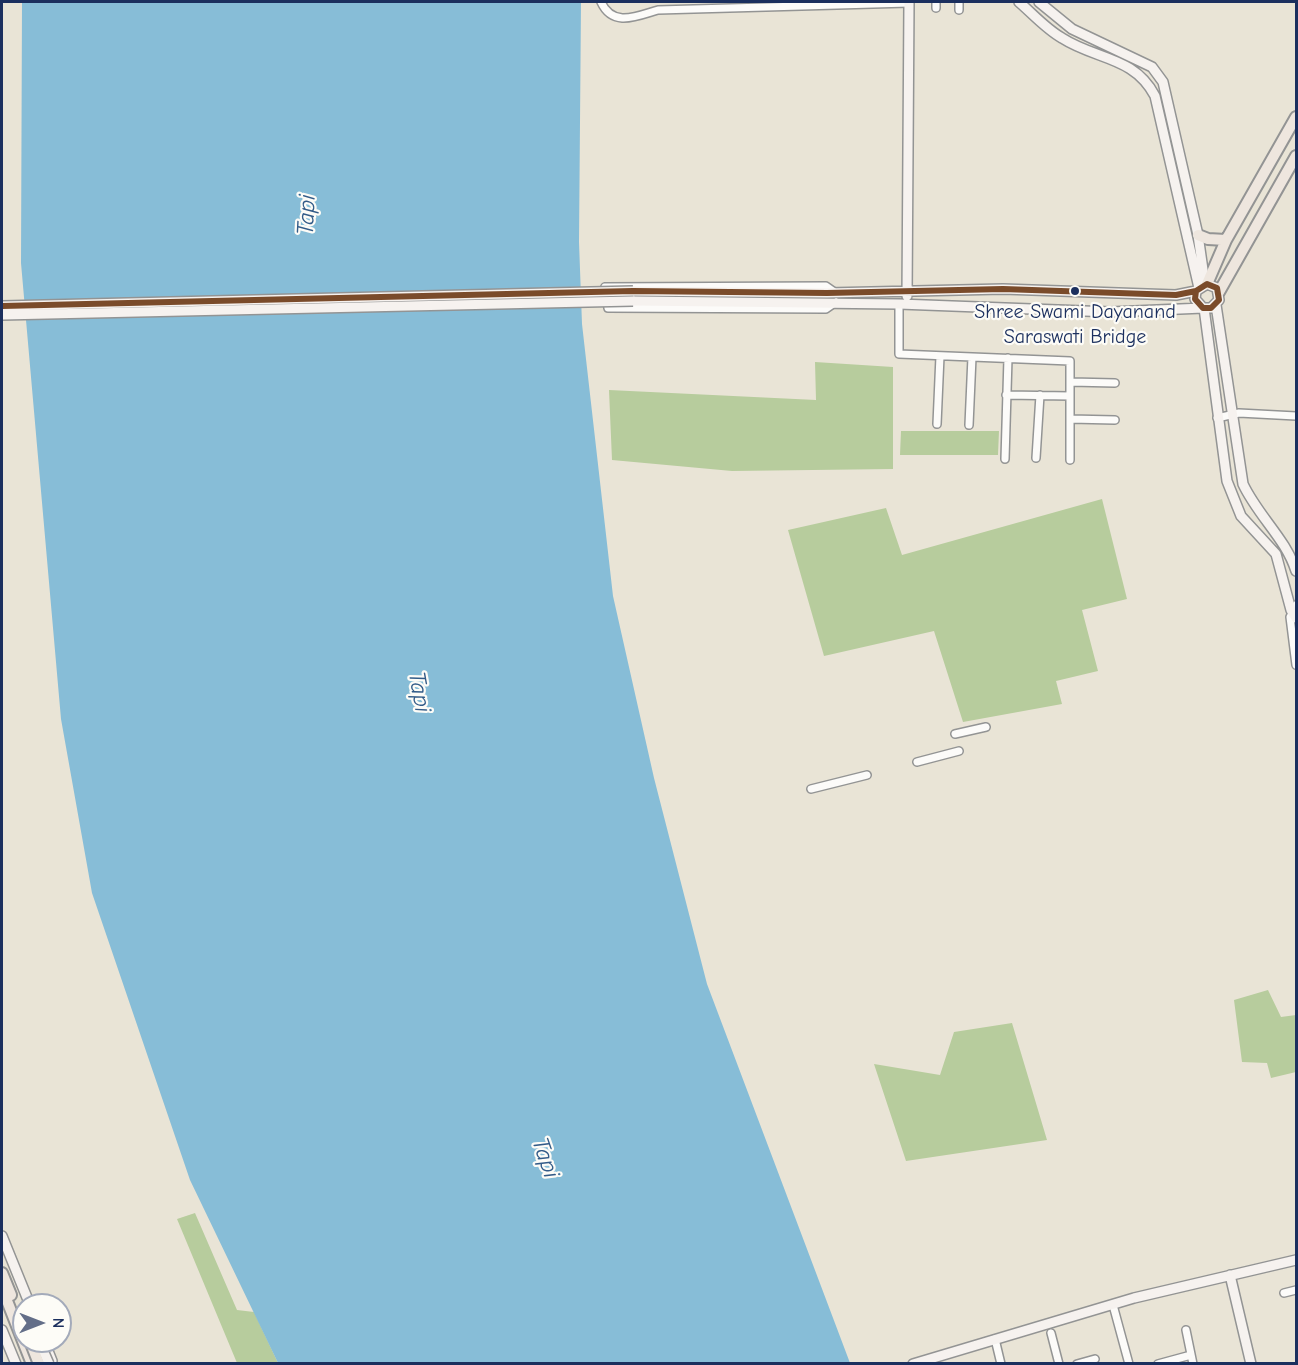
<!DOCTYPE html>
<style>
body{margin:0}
#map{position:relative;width:1298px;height:1365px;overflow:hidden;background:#e9e4d6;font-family:"Comic Neue",sans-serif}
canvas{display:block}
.frame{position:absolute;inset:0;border:3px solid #1b2f5e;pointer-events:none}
.north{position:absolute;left:12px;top:1293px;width:60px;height:60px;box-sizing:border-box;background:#fdfcf7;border:2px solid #a3aaba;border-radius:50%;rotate:90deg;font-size:16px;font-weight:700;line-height:24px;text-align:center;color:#1b2f5e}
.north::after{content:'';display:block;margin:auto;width:21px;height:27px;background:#636e88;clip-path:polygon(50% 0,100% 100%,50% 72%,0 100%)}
</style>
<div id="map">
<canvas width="1298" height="1365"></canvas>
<div class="frame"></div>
<div class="north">N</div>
</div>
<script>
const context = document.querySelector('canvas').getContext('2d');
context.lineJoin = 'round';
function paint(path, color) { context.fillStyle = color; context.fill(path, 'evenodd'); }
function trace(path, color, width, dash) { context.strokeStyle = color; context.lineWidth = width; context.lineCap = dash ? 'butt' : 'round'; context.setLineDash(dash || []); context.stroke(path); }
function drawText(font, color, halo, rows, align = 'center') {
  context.font = font + ' "Comic Neue",sans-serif'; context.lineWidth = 4.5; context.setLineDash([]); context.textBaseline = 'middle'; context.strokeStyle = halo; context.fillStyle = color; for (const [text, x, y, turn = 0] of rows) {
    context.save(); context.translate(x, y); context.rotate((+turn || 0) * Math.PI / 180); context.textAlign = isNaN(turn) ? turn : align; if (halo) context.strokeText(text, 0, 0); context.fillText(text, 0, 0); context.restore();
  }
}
paint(new Path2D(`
 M815,362l78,5v102l-161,2 -120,-11 -3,-70 207,10z
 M901,431h98l-1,24h-98z
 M1102,499l25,100 -45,11 16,61 -42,10 6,23 -99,18 -29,-91 -110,25 -36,-126 98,-22 16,47z
 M1268,990l13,27 15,-2v57l-25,6 -4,-15 -25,-1 -8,-62z
 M1012,1023l35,117 -141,21 -32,-97 66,11 14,-43z
 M195,1213l42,97 17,2 24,51h-41l-60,-144z`), '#b7cc9d');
paint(new Path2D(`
 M22,2h559l-2,240 3,82 31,272 41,182 53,206 143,379h-572l-88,-183 -98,-287 -31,-174 -40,-456z`), '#87bdd7');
const street = new Path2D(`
 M601,2c12,26 36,14 57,8l251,-7
 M936,2v6
 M959,2v8
 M836,302l-10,7 -218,-1 -3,-21 221,-1 10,7
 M899,304v50l171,7v99
 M1071,382l44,1
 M1006,395l64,1
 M1217,418l22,-5 57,3
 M1070,419l45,1
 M937,424l3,-68
 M969,425l3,-68
 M1036,458l4,-63
 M1005,459l3,-101
 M1296,605l-6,12 6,48
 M955,734l31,-7
 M917,762l42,-11
 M811,789l56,-14
 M1284,1293l12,-3
 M1113,1305l16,59
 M1186,1330l7,34
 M1051,1333l8,31
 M995,1339l6,25
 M1077,1364l18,-5
 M1158,1364l33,-9`);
const secondary = new Path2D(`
 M1019,2c14,12 27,27 43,36 34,22 72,18 93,58l44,192
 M1039,2l33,27 80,38 11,15 35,153 7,49
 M633,291l194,2 176,-4 173,6 20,-4 11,-7 10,4 2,12 -8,8h-8l-8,-9 1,-8
 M907,296l2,-294
 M633,301l266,3 212,8 92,-4
 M1216,305l27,179c15,32 43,55 53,87
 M1204,308l23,173 14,35 35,38 15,56 5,8
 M2,1236l28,69
 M1230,1275l21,89
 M2,1330l14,34
 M44,1341l8,20
 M913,1364l221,-66 162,-38`);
const primary = new Path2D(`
 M1198,235l10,4 18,1
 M1207,284l19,-44 70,-123
 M1219,292l77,-136
 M2,1273l9,22
 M2,1288l30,76`);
trace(street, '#939494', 10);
trace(secondary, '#939494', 12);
trace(primary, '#939494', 14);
trace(street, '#fcfbf9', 7);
trace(secondary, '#f6f2ef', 9);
trace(primary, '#eee6de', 10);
const secondaryBridge = new Path2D(`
 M2,306l631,-15
 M2,315l631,-14
 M39,1341l10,23`);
const primaryBridge = new Path2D(`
 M30,1341l9,23`);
trace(secondaryBridge, '#939494', 12, []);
trace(primaryBridge, '#939494', 14, []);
trace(secondaryBridge, '#f6f2ef', 9);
trace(primaryBridge, '#eee6de', 10);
trace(new Path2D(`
 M2,306l631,-15 194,2 176,-4 173,6 20,-4 11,-7 10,4 2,12 -8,8h-8l-8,-9 1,-8`), '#7a4b2a', 6);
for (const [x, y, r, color] of [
 [1075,291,5,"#1b2f5e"]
]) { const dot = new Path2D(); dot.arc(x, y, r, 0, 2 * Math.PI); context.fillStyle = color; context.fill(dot); trace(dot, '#fdfcf7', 2); }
drawText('20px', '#1b2f5e', '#fdfcf7', [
 ["Shree Swami Dayanand",1075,312],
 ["Saraswati Bridge",1075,337]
]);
drawText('italic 24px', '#325b88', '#fdfcf7', [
 ["Tapi",307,215,-87],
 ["Tapi",419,692,80],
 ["Tapi",545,1158,71]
]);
</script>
